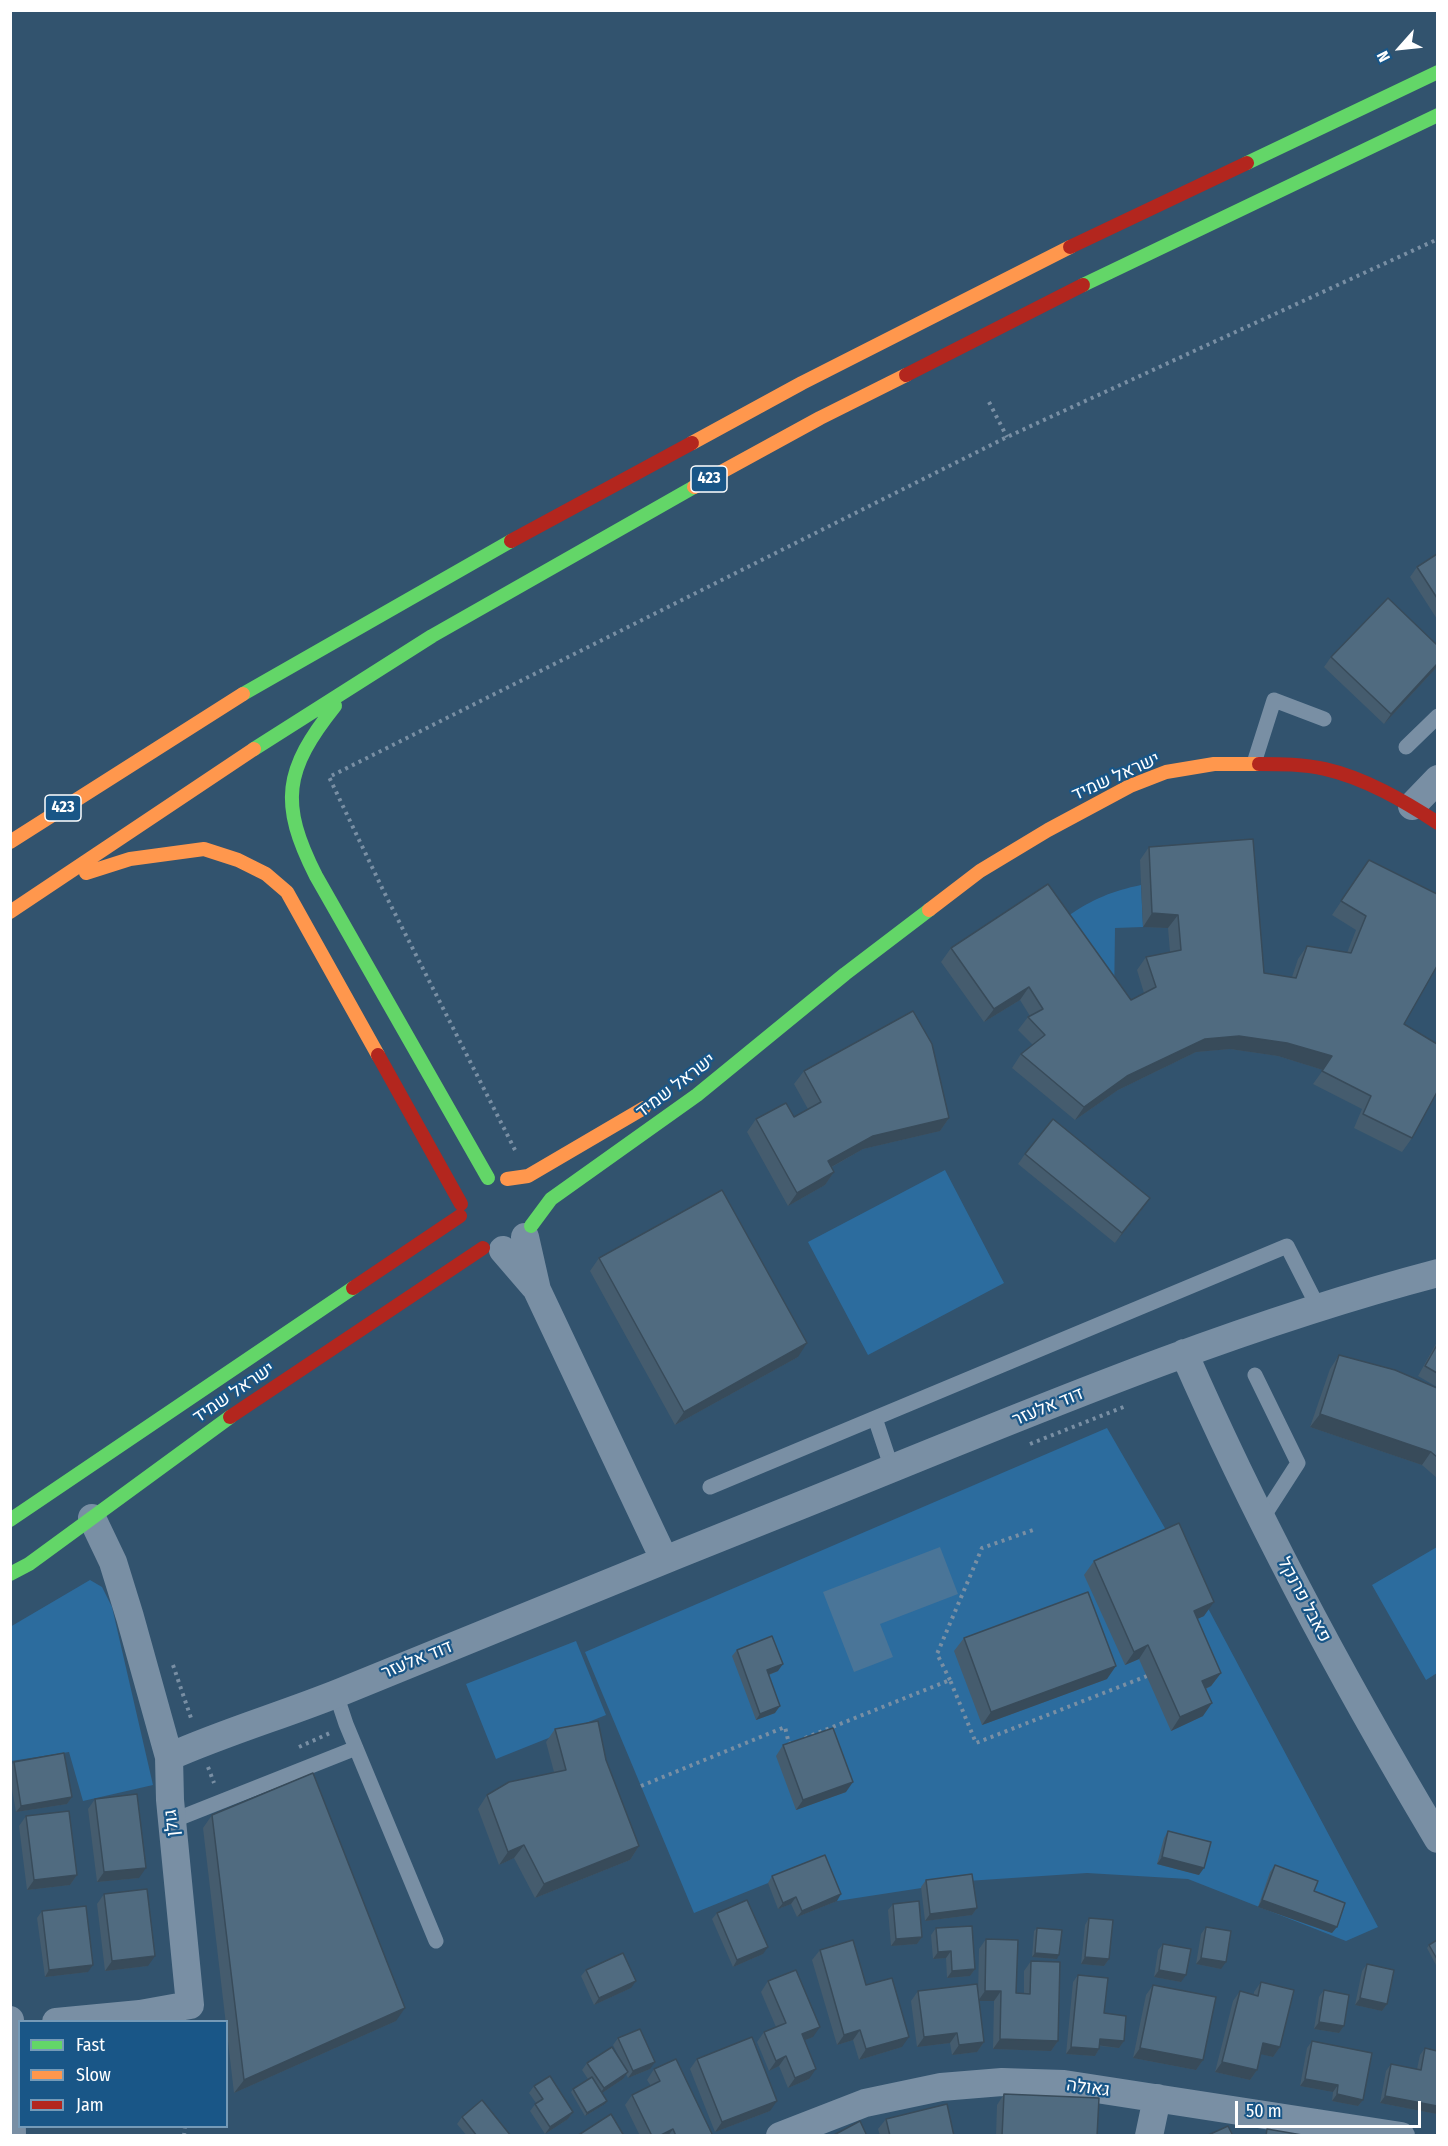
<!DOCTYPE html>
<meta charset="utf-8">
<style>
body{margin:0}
#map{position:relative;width:1448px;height:2146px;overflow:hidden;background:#32536e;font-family:"Fira Sans Condensed",sans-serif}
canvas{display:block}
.frame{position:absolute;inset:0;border:12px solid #fff;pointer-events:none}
.legend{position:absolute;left:18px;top:2020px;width:210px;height:108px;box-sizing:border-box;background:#195687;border:2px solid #759ab7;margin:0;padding:8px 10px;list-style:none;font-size:18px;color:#fff}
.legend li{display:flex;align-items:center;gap:12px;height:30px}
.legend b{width:30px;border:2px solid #759ab7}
.north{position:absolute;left:1370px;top:18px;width:60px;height:60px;-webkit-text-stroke:4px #195687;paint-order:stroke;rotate:243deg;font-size:16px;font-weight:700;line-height:24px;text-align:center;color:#fff}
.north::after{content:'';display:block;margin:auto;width:21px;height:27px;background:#fff;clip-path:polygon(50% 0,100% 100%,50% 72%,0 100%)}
.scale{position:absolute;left:1235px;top:2101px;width:186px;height:27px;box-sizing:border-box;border:3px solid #fff;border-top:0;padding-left:8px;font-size:18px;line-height:21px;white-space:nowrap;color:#fff;-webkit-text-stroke:4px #195687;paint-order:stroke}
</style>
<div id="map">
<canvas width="1448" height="2146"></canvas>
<div class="frame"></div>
<ul class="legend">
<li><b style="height:8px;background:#63d668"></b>Fast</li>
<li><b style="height:8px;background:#ff974d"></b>Slow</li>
<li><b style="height:8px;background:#b3261e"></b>Jam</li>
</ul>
<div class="north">N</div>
<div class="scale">50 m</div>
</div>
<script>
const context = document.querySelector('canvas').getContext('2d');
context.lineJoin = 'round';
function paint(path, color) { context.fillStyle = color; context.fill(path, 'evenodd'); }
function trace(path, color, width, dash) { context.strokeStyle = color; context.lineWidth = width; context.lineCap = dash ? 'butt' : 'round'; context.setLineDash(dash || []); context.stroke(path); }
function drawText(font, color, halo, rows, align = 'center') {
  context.font = font + ' "Fira Sans Condensed",Heebo,sans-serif'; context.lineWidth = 4.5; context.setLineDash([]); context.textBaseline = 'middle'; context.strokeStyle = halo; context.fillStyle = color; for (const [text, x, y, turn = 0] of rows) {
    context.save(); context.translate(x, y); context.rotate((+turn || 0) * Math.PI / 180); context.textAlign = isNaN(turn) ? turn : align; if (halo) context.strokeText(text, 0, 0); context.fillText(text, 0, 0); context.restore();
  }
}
paint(new Path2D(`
 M1141,885l2,42 -28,1 -1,76 -46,-88c25,-17 44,-25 73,-31z
 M945,1170l59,113 -136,72 -60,-113z
 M1107,1428l63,109 208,390 -32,14 -158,-62 -101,-6 -120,8 -130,20 -17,-39 -126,51 -109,-261z
 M1437,1547v126l-11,7 -54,-95z
 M90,1580l12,7 10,20 41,178 -70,16 -14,-49 -58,9 -1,-134z
 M576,1641l30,74 -110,44 -30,-75z`), '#2c6c9e');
paint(new Path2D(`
 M940,1547l18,47 -78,30 13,33 -39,15 -31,-80z`), '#4a7598');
trace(new Path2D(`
 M989,402l18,35
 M515,1150l-132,-260 -54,-113 678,-340 431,-198
 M1030,1444l96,-38
 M173,1665l19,56
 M950,1680l-13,-26 45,-106 54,-19
 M805,1738l145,-58 26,63 171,-67
 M299,1747l31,-14
 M208,1767l6,16
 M641,1786l144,-59 4,17 3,-1
 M184,2136l1,-10`), '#798fa4', 4, [3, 4.5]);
trace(new Path2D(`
 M1406,747l32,-31
 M1254,763l20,-63 50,19
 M1255,1375l43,88 -36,56
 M875,1418l17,51
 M710,1487l577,-241 31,61
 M336,1694l10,30 90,217
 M172,1821l184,-73`), '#798fa4', 15);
trace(new Path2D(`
 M1412,806l26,-27
 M525,1237l12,53 127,269
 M503,1250l31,36
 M1184,1353c73,167 160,329 254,486
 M169,1757c56,-25 115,-42 172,-65 148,-60 295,-121 443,-180 215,-86 429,-180 654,-239
 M10,2020l2,116
 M56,2022l84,-8 50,-9 -20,-205 -1,-43 -39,-140 -17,-55 -21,-44
 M780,2136l85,-33 76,-16 61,-5 62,2 337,52
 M1149,2136l8,-38`), '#798fa4', 28);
trace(new Path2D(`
 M1247,163l191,-91
 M1083,285l355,-170
 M243,694l268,-153
 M335,706c-51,64 -56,97 -19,170l172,302
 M254,749l178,-113 262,-149
 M531,1226l20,-27 146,-104 148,-121 84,-64
 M10,1520l343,-232
 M10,1574l19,-10 201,-147`), '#63d668', 14);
trace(new Path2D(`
 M692,443l110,-60 268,-136
 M694,487l126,-69 86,-43
 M10,842l233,-148
 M86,873l44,-14 74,-10 34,11 28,14 21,18 91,163
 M929,910l51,-39 68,-41 82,-44 36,-14 48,-8h45
 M10,912l244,-163
 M507,1179l21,-3 116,-68`), '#ff974d', 14);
trace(new Path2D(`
 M1070,247l177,-84
 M906,375l177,-90
 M511,541l181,-98
 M1259,764c22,0 44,0 66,5 40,9 79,32 113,54
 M378,1055l83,149
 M353,1288l107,-72
 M230,1417l253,-169`), '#b3261e', 14);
paint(new Path2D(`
 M1437,554v65l-27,-42 7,-10z
 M1331,657l106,10 -53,57 -60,-57z
 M1149,847l115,126 28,4 6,-18 9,-13 40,7 9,-23 -24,-15 37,-55 35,164 8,114 -10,14 -48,-24 8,-19 -49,-25 10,-14 -45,-14 -48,-7 -34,3 -78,38 -43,30 -63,-52 9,-14 12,-9 -15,-15 10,-13 2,-1 -10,-16 -36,22 -43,-60 10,-14 180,52 13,-7 -7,-23 9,-13 24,-5 -2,-24 -25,-1 -3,-67z
 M804,1071l145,47 -9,13 -77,18 -31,18 2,5 -9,13 -37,21 -41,-74 9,-13 38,-2 14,-8 -14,-25z
 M1025,1154l118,54 -28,35 -97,-79z
 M599,1258l199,99 -123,68 -85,-154z
 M1437,1342v45l-19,-11z
 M1339,1355l98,33v90l-15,-13 -112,-38 20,-58z
 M1094,1561l110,55 -7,3 24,54 -10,13 -5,3 -3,27 -32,15 -32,-72 -14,6 -41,-90z
 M964,1638l143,41 -125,46 -28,-74z
 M737,1650l41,21 -9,4 6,38 -19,7 -24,-64z
 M555,1729l51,31 33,86 -9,14 -95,38 -21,-40 -15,7 -21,-56 9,-14 67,-23 -8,-30z
 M783,1745l63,47 -50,18 -20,-54z
 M14,1762l58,35 -5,7 -51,8 -6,-34v-12z
 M95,1799l44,79 -42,4 -9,-73z
 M212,1815l184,206 -162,72 -31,-265z
 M26,1816l51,59 -7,10 -43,5 -8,-64z
 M1168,1831l31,44 -42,-11 7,-26z
 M1275,1865l39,26 18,42 -74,-26 12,-35z
 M772,1876l65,25 -40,16 -6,-13 -13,5 -10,-26z
 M926,1880l51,28 -5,7 -47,6 -4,-34z
 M104,1894l44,72 -43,5 -8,-67z
 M893,1904l29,33 -5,7 -26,2 -3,-36z
 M42,1911l46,61 -43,5 -8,-59z
 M717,1913l46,41 -30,13 -21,-48z
 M1089,1918l20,41 -5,7 -23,-2 4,-39z
 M1206,1927l15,42 -25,-5 5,-30z
 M936,1928l39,41 -5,7 -23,2 -1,-20 -13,1 -2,-24z
 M1037,1928l20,31 -25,-2 2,-26z
 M986,1939l30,54 8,1v-23l7,-10 27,80 -7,10 -58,-2 1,-48h-15l5,41 -7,10 -25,3 -2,-12 -33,4 -6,-46 7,-10 60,5 1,-47z
 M1437,1940v27l-10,-19 2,-3z
 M1163,1944l18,38 -27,-5 4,-27z
 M820,1950l46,35 36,62 -43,13 -6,-20 -16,5 -25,-85z
 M1367,1964l20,40 -5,7 -27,-6 7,-34z
 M586,1970l45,18 -37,17 -13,-29z
 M1078,1975l46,66 -5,7 -19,-2 -1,3 -4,7 -29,-2 7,-72z
 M768,1981l45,56 -9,3 5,39 -21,9 -9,-22 -10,5 -12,-29 7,-10 12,-5 -15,-35z
 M1261,1982l19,65 -7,10 -12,-3 -4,16 -7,10 -35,-8 18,-71 7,-10 14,4v-3z
 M1153,1985l50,75 -7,10 -63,-12 13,-63z
 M1324,1990l20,36 -5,7 -25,-4 5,-32z
 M618,2038l32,31 -22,9 -2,-4 -3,5 -21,14 3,11 -20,12 -14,-24 2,-3 15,-10 -6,-9 5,-7 33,-4 -7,-14z
 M1312,2041l51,59 -5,6 -26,-5 1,-9 -33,-6 7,-38z
 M1425,2048l12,66 -57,-11 6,-32 5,-7 26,5 3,-14z
 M697,2059l73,52 -55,21 -25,-63z
 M654,2069l59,67h-73l-15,-31 7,-10 19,-9 -4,-6z
 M534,2086l39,26 -5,7 -23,15 -15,-23 6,-8 -7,-10z
 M1004,2094l93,42h-101l1,-31z
 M462,2117l49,19h-44l-10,-12z
 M886,2119l68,17h-74l-2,-7z`), '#455c6e');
paint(new Path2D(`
 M1437,664v3l-53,57 7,-10z
 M1152,913l26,2 -10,13 -25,-1z
 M1029,987l-9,13 -36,22 10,-13z
 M1239,1036l48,7 45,13 -9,14 -45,-14 -48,-7 -34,3 -78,38 -43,30 9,-13 43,-31 78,-37z
 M949,1118l-9,13 -77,18 -44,25 9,-13 45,-25z
 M834,1172l-9,13 -37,21 9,-13z
 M1150,1198l-7,10 -28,35 7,-10z
 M807,1343l-9,14 -123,68 9,-13z
 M1320,1414l111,38 -9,13 -112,-38z
 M1214,1602l-10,14 -20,9 10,-14z
 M1148,1645l-9,14 -14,6 9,-13z
 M783,1664l-5,7 -16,6 5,-7z
 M1116,1666l-9,13 -125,46 9,-13z
 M1221,1673l-10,13 -18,8 9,-13z
 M1212,1703l-9,13 -32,15 9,-14z
 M780,1706l-5,7 -19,7 4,-6z
 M853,1782l-7,10 -50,18 7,-10z
 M72,1797l-5,7 -51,8 5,-6z
 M524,1845l-10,13 -15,7 9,-13z
 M639,1846l-9,14 -95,38 9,-14z
 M1162,1857l42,11 -5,7 -42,-11z
 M146,1868l-7,10 -42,4 7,-10z
 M77,1875l-7,10 -43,5 7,-10z
 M841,1894l-4,7 -40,16 5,-6z
 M796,1897l-5,7 -13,5 5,-6z
 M1262,1900l75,27 -5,6 -74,-26z
 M977,1908l-5,7 -47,6 5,-7z
 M922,1937l-5,7 -26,2 5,-7z
 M768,1947l-5,7 -30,13 4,-7z
 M951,1951l-5,7 -13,1 5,-7z
 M1035,1953l24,2 -2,4 -25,-2z
 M155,1956l-7,10 -43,5 7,-10z
 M1085,1957l24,2 -5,7 -23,-2z
 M1201,1958l25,4 -5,7 -25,-5z
 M93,1965l-5,7 -43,5 4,-7z
 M975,1969l-5,7 -23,2 5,-7z
 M1159,1970l27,5 -5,7 -27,-5z
 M636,1981l-5,7 -37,17 5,-7z
 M985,1991h16l-7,10h-16z
 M1360,1998l27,6 -5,7 -27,-6z
 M405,2008l-9,13 -162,72 10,-13z
 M1319,2022l25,4 -5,7 -25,-4z
 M820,2027l-7,10 -19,7 8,-10z
 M860,2030l-7,10 -16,5 7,-10z
 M957,2033l-7,10 -33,4 7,-10z
 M909,2037l-7,10 -43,13 7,-11z
 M1000,2039l58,2 -7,10 -58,-2z
 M1100,2039l24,2 -5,7 -23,-3z
 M984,2042l-7,10 -25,3 7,-10z
 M1263,2043l17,4 -7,10 -17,-4z
 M1071,2047l28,2 -4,7 -29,-2z
 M1140,2048l63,12 -7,10 -63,-12z
 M786,2056l-7,10 -10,5 7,-10z
 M655,2062l-5,7 -22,9 5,-7z
 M1222,2062l35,8 -7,10 -35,-8z
 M816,2069l-7,10 -21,9 7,-10z
 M628,2072l-5,7 -24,16 5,-7z
 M1305,2079l33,6 -5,7 -33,-6z
 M1337,2094l26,6 -5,6 -26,-5z
 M1385,2096l52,10v8l-57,-11z
 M607,2101l-2,3 -20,12 2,-3z
 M777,2101l-7,10 -55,21 7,-10z
 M573,2112l-5,7 -23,15 5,-7z
 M673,2129l-5,7h-9z`), '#384b5a');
const building = new Path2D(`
 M1437,554v44l-20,-31z
 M1388,598l49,47v19l-46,50 -60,-57z
 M1253,839l11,134 32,5 11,-32 44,7 15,-37 -25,-15 28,-41 68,34v72l-33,58 33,20v48l-25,46 -49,-24 8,-18 -49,-25 10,-15 -45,-13 -48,-7 -34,3 -78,37 -43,31 -63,-53 24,-19 -17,-18 15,-8 -14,-22 -35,22 -43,-61 97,-64 83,116 25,-13 -10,-30 35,-7 -3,-35 -26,-2 -3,-66z
 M913,1011l19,33 17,74 -76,18 -45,25 6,11 -37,21 -41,-74 30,-16 8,14 27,-15 -17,-31z
 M1053,1119l97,79 -28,35 -97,-79z
 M722,1190l85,153 -123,69 -85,-154z
 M1437,1345v28l-12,-7z
 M1339,1355l56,15 42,18v69l-6,-5 -111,-38z
 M1179,1523l35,79 -20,9 27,62 -19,8 10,22 -32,14 -32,-72 -14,7 -40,-91z
 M1088,1592l28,74 -125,46 -27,-74z
 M772,1636l11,28 -16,6 13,36 -20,8 -23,-64z
 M598,1721l8,39 33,86 -95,38 -20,-39 -16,7 -21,-57 22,-13 57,-12 -11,-41z
 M833,1728l20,54 -50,18 -20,-55z
 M64,1753l8,44 -51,9 -7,-44z
 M313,1773l92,235 -161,72 -32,-265z
 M137,1794l9,74 -42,4 -9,-73z
 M69,1811l8,64 -43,5 -8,-64z
 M1168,1831l43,11 -7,26 -42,-11z
 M825,1855l16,39 -39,17 -6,-14 -13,6 -11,-27z
 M1275,1865l43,16 -4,10 31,12 -8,24 -75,-27z
 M972,1874l5,34 -47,6 -4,-34z
 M147,1889l8,67 -43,5 -8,-67z
 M747,1900l21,47 -31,13 -20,-47z
 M919,1901l3,36 -26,2 -3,-35z
 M86,1906l7,59 -44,5 -7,-59z
 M1089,1918l24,2 -4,39 -24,-2z
 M972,1926l3,43 -23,2 -1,-20 -13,1 -2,-24z
 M1206,1927l25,4 -5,31 -25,-4z
 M1037,1928l25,2 -3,25 -24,-2z
 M986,1939l32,1 -2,53 14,1 1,-33 29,1 -2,79 -58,-2 1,-48h-16z
 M853,1940l13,45 26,-7 17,59 -43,12 -6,-19 -16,5 -24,-85z
 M1437,1940v19l-8,-14z
 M1163,1944l28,5 -5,26 -27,-5z
 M623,1953l13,28 -37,17 -13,-28z
 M1367,1964l27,6 -7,34 -27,-6z
 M796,1970l24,57 -18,7 14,35 -21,9 -9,-22 -10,5 -12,-29 22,-9 -18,-42z
 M1078,1975l30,3 -4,35 22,3 -2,25 -24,-2 -1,10 -28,-2z
 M1261,1982l33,8 -14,57 -17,-4 -6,27 -35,-8 18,-71 18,5z
 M977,1984l7,58 -25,3 -2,-12 -33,4 -6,-46z
 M1153,1985l63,12 -13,63 -63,-12z
 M1324,1990l25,5 -5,31 -25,-4z
 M640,2029l15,33 -22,9 -15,-33z
 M752,2037l25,64 -55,21 -25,-63z
 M1312,2041l60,12 -9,47 -26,-6 1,-9 -33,-6z
 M612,2047l16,25 -24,16 -17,-25z
 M1425,2048l12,3v55l-52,-10 6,-32 30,6z
 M676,2059l37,77h-37l-3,-7 -14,7h-7l-20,-41 28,-14 -6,-12z
 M550,2076l23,36 -23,15 -15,-23 8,-5 -9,-13z
 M592,2077l15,24 -20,12 -14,-24z
 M1004,2094l95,4 -2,38h-95z
 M482,2100l29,36h-34l-15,-19z
 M947,2104l7,32h-64l-4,-17z
 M611,2114l13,22h-47z
 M860,2121l7,15h-35z
 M1228,2126l5,10h-27z
 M1267,2129l41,7h-42z`);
paint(building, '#506b80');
trace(building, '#384b5a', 1.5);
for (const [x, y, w] of [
 [709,479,36],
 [63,808,36]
]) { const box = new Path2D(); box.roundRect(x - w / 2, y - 13, w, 26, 4.5); context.fillStyle = '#195687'; context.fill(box); trace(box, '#fff', 1.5); }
drawText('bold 16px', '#fff', null, [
 ["423",709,479],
 ["423",63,808]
]);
drawText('18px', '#fff', '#195687', [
 ["ישראל שמיד",1116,777,-24],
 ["ישראל שמיד",676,1086,-37],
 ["ישראל שמיד",234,1393,-34],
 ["דוד אלעזר",1048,1407,-22],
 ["פאבל פרנקל",1304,1600,62],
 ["דוד אלעזר",417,1660,-22],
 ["גולן",172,1823,-96],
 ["גאולה",1088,2088,8]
]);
</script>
